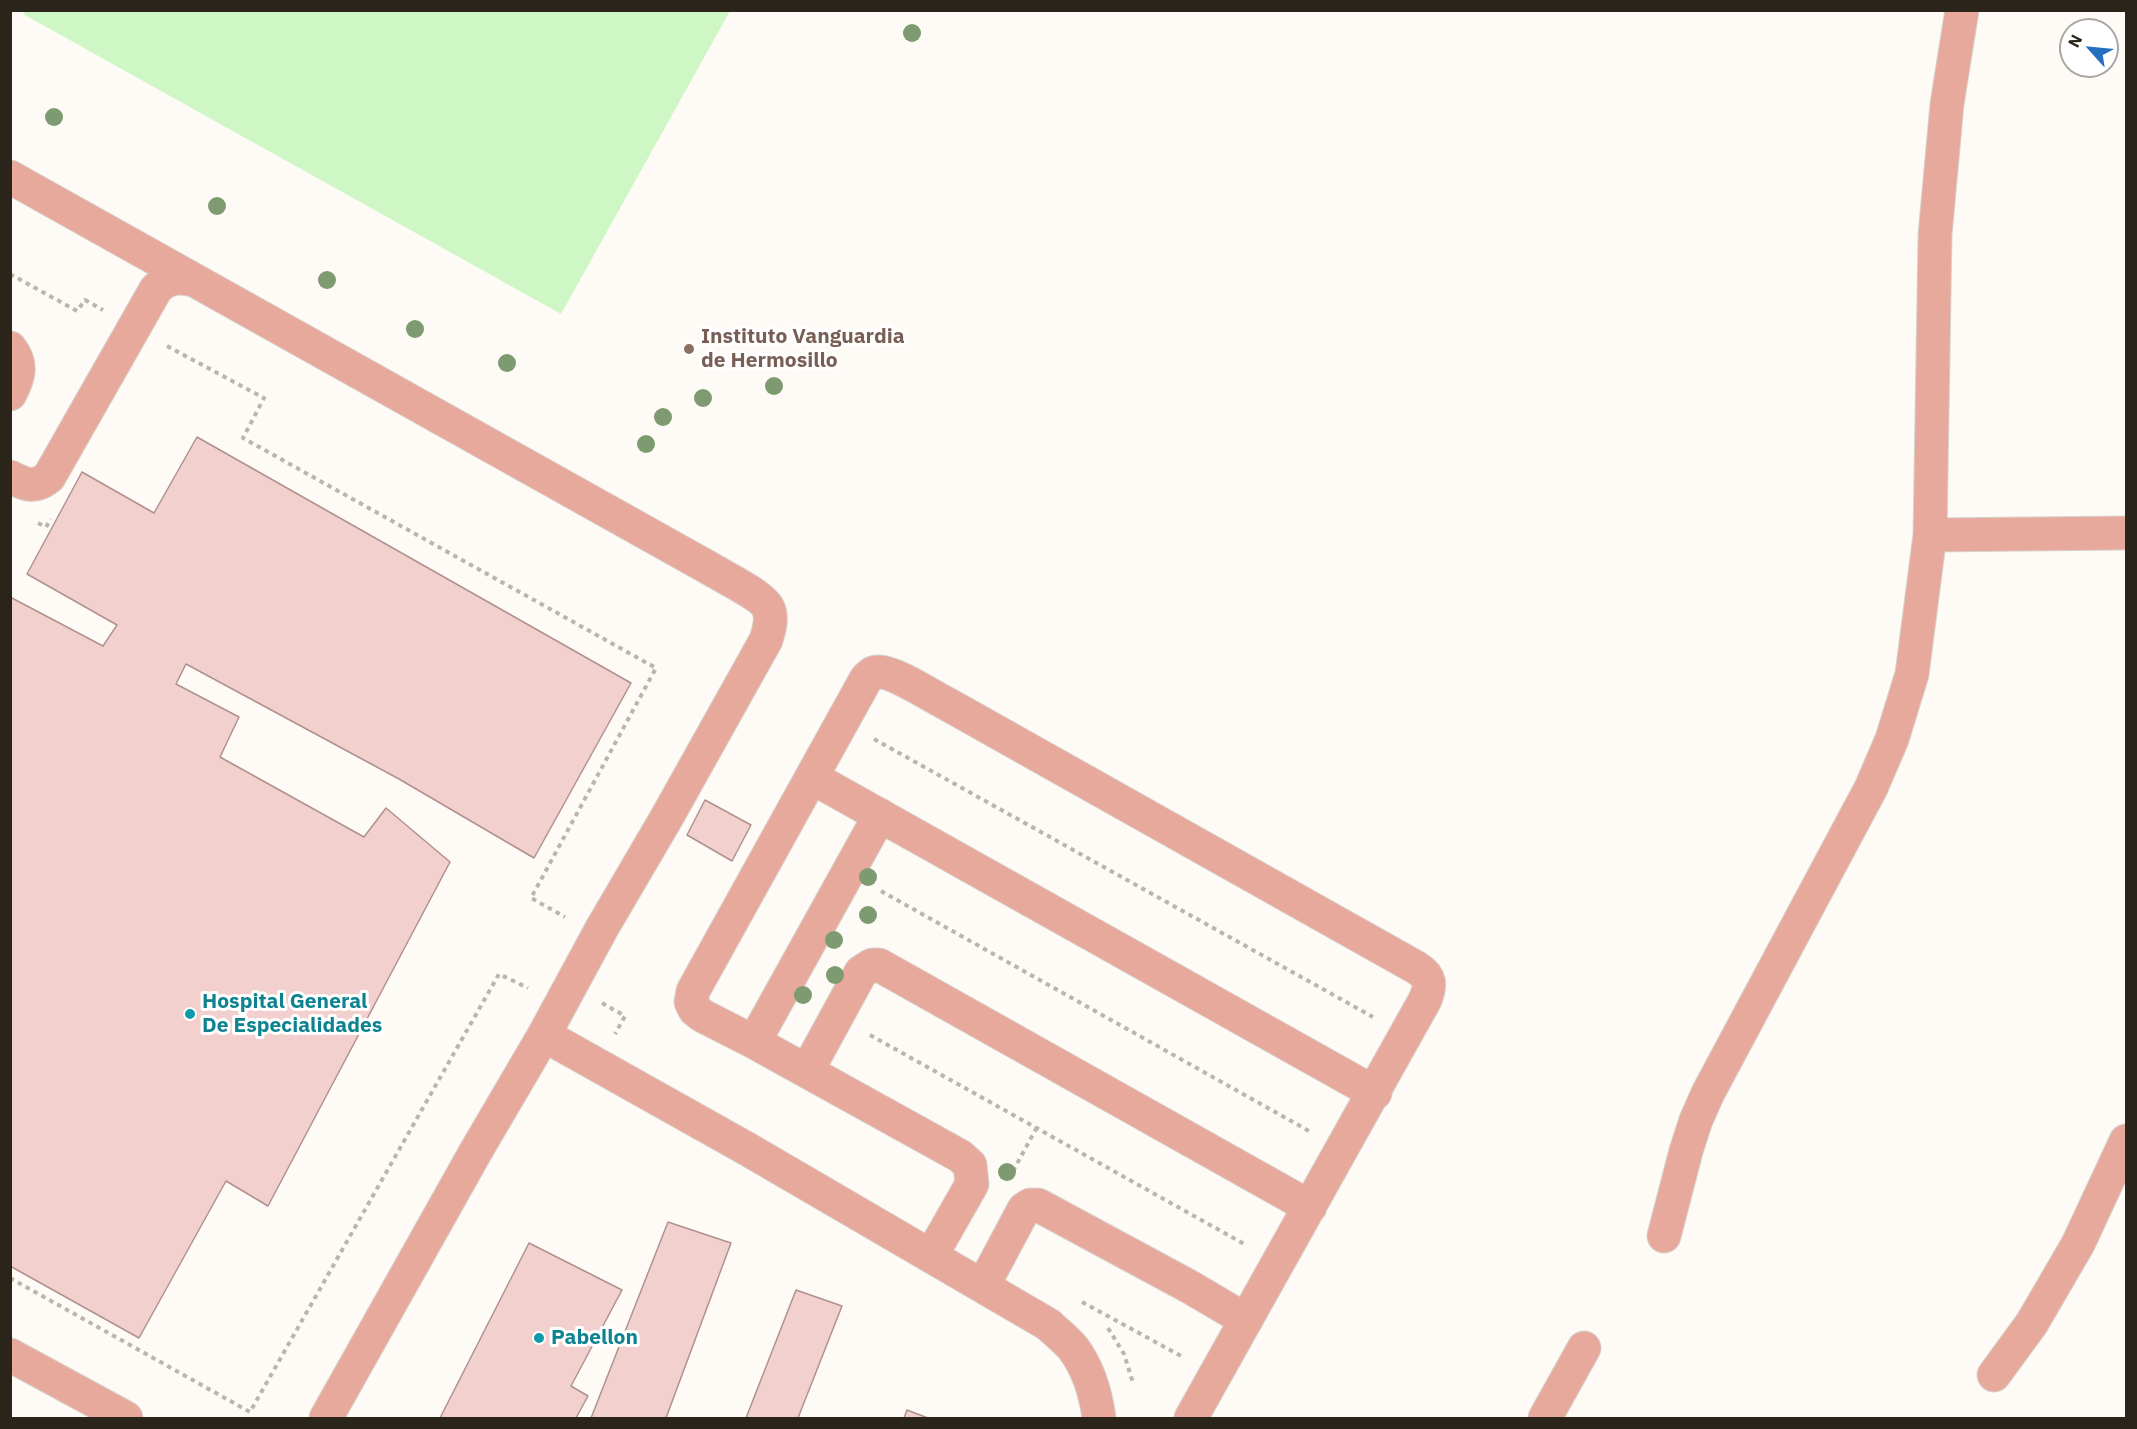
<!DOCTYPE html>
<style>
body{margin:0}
#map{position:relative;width:2137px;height:1429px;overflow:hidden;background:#fefbf6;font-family:"IBM Plex Sans",sans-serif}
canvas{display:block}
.frame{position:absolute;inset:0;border:12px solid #2a241b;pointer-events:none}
.north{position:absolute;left:2059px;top:18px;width:60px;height:60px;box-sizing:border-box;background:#fff;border:2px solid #aaa7a4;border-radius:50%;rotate:297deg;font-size:16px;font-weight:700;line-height:24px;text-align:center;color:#2a241b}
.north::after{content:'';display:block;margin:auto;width:21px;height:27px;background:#2270bf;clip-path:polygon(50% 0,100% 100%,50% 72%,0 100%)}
</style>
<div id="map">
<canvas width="2137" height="1429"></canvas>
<div class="frame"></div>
<div class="north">N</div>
</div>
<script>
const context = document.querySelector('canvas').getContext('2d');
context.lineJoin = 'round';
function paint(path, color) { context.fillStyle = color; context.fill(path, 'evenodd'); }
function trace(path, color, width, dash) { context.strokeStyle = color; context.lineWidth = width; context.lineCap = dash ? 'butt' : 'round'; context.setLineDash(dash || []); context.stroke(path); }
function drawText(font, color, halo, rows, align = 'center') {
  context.font = font + ' "IBM Plex Sans",sans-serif'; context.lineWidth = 6; context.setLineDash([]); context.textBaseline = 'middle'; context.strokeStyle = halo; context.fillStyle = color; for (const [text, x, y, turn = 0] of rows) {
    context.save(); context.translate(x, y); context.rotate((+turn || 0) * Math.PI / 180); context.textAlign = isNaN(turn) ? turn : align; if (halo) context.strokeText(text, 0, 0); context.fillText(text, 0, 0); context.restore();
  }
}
paint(new Path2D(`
 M25,11v-1l705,1 -169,303 -538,-300z`), '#cff6c5');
const building = new Path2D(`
 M197,437l434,246 -97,175 -135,-79 -213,-115 -10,20 63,33 -19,40 144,80 22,-29 64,54 -182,344 -42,-25 -87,157 -129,-72v-669l93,49 14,-21 -90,-51 55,-102 72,41z
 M705,800l46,25 -19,36 -45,-26z
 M668,1222l63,21 -65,175h-75z
 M529,1243l93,47 -51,96 17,10 -12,22h-136z
 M796,1290l46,16 -44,112h-52z
 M907,1410l21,8h-24z`);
paint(building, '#f1d0cd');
trace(building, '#b0918f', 1.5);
const minor = new Path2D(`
 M10,177l699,391c13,8 54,28 59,40 5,10 1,22 -2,32l-99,177 -65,111 -58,107 -68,116 -150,267
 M10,348c13,16 9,29 0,46
 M10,477c17,8 24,12 39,0l107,-188c12,-12 22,-12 38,-9
 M1930,535l196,-2
 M813,778l562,315
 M544,1035l205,115 300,175c8,8 17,15 24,23 15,20 23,47 26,70
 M754,1042l126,-227
 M807,1071l54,-99 11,-7h7l431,242
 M1664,1236l22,-85 10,-31 12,-27 163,-305 21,-49 20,-65 18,-139 5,-300 12,-131 15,-94
 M931,1256l41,-72 -2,-19 -10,-9 -206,-114 -51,-26 -8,-6 -4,-8 2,-11 173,-312c4,-4 6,-7 12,-7 16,-1 55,25 71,33l468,263c14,9 14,17 8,32l-234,418
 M983,1286l41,-77 6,-4h8l152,82 56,33
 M10,1355l116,63
 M1994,1375l38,-52 46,-79 48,-103
 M1545,1418l39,-70`);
trace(minor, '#d8d4cf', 35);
trace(new Path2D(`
 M10,274l67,37 8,-11 18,10
 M167,346l97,52 -21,40 413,230 -125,230 34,19
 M38,523l8,4 5,-8
 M874,739l499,278
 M881,891l428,240
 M602,1003l23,13 -10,18
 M870,1035l376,210
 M1013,1171l24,-44
 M10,1278l240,134 249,-438 29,14
 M1082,1302l101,55
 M1108,1328l16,26 9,29`), '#b9b5af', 4, [4.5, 4.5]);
trace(minor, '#e8a99d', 33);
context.fillStyle = '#7e9a70';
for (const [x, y] of [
 [912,33],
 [54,117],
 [217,206],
 [327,280],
 [415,329],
 [507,363],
 [774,386],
 [703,398],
 [663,417],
 [646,444],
 [868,877],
 [868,915],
 [834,940],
 [835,975],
 [803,995],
 [1007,1172]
]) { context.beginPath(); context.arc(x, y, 9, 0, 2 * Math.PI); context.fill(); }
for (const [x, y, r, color] of [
 [689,349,6,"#8d6e63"],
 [190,1014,6,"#0f9aa8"],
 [539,1338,6,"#0f9aa8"]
]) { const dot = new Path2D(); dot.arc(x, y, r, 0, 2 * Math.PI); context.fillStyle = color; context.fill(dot); trace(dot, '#fff', 2); }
drawText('bold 21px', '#785e54', '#fff', [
 ["Instituto Vanguardia",701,337],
 ["de Hermosillo",701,361]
], 'left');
drawText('bold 21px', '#0d838f', '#fff', [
 ["Hospital General",202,1002],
 ["De Especialidades",202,1026],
 ["Pabellon",551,1338]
], 'left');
</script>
